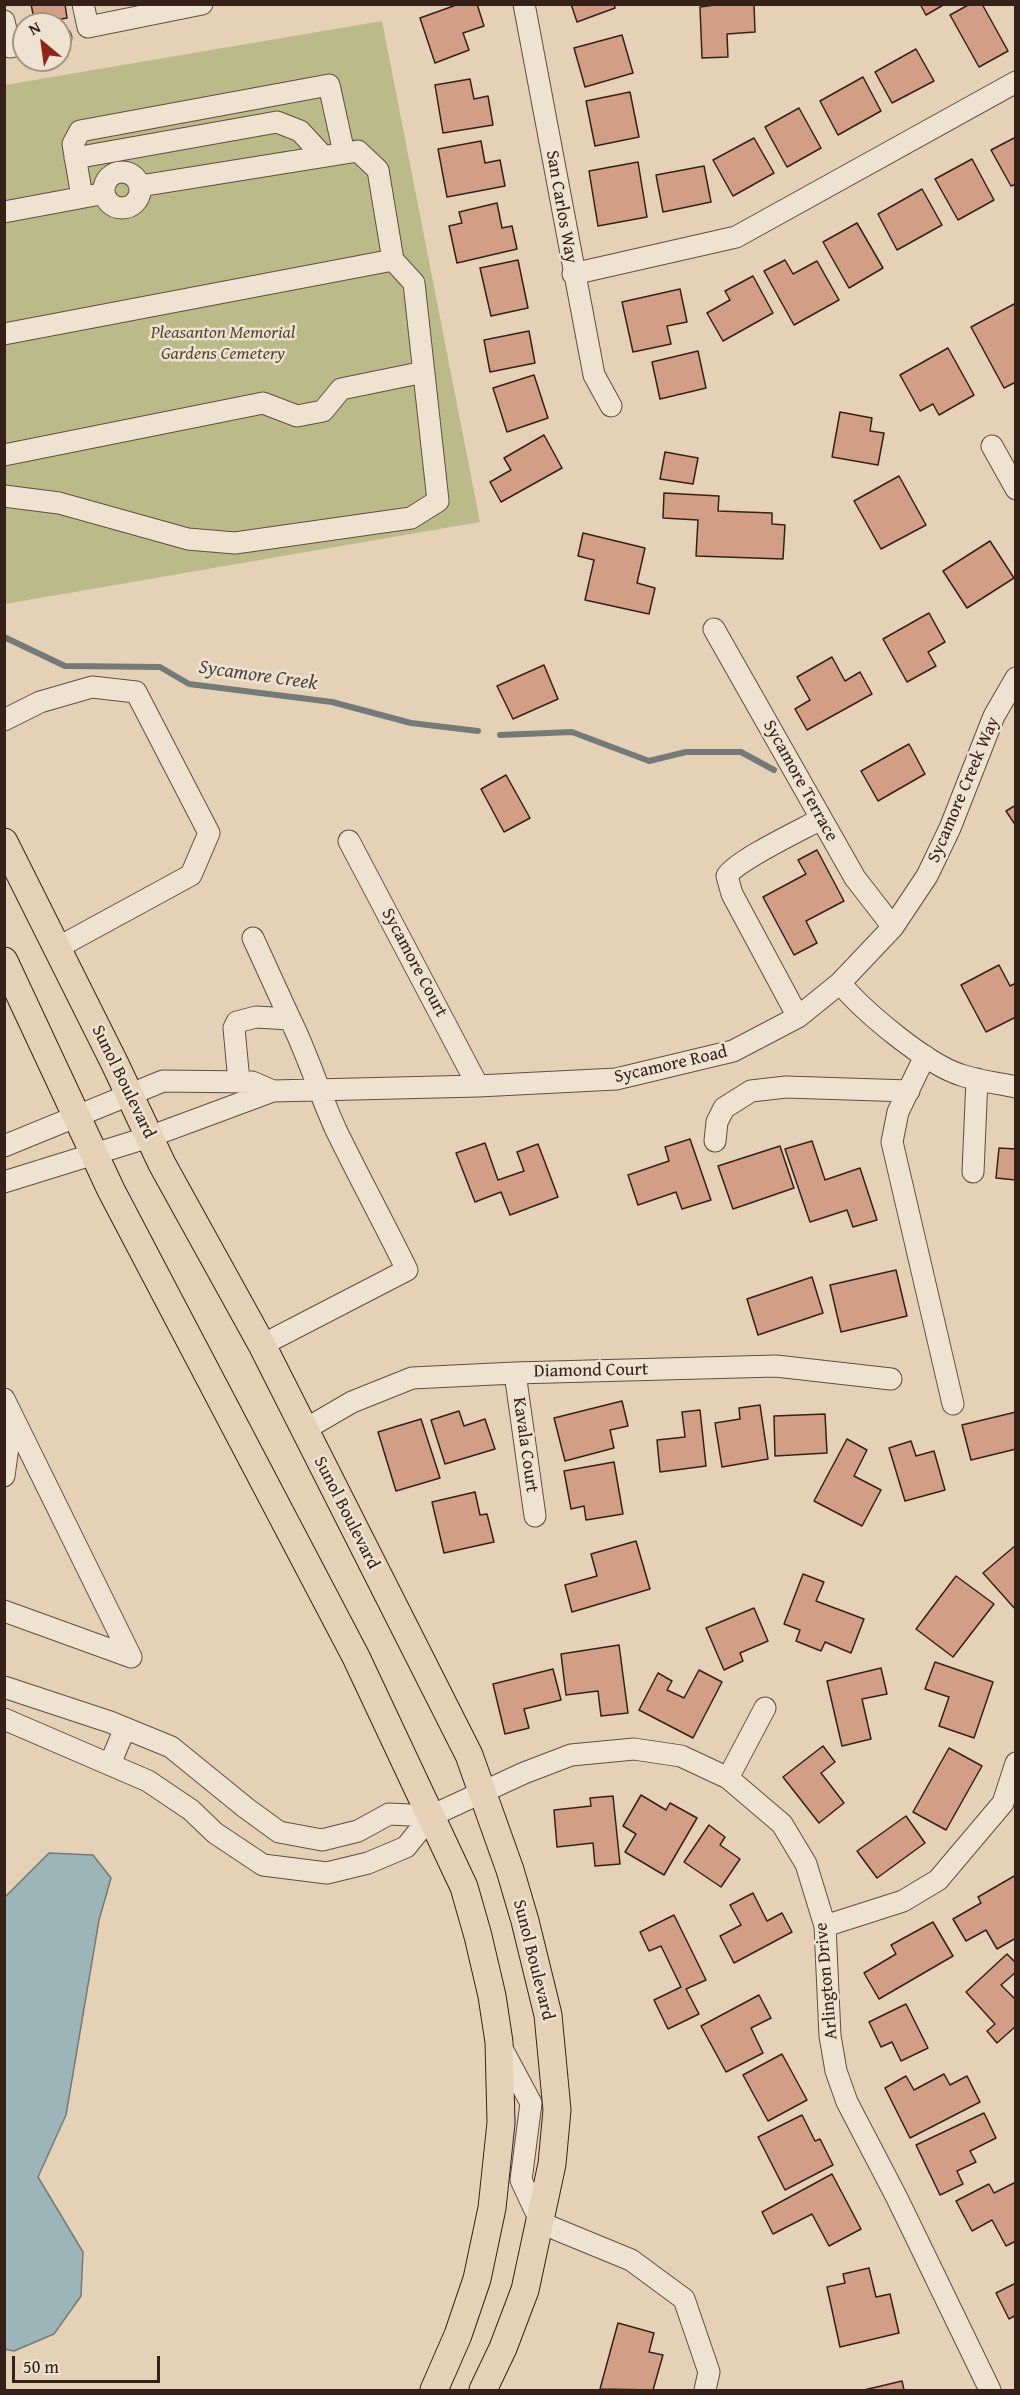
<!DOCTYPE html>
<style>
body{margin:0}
#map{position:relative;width:1020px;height:2395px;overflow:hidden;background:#e5d2b6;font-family:"Gentium Book Plus",serif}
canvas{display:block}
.frame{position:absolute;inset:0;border:6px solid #362119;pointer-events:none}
.north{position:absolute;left:12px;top:12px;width:60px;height:60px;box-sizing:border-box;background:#eee2d0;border:2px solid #a49587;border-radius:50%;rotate:331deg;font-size:16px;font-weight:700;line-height:24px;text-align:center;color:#362119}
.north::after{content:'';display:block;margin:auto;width:21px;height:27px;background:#8f2418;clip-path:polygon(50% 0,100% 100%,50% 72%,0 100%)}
.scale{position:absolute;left:12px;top:2356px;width:148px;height:27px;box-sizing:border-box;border:3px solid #362119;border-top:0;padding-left:8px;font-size:18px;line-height:21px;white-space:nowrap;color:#362119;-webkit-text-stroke:4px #eee2d0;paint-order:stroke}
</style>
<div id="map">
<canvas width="1020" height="2395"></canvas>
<div class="frame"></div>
<div class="north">N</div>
<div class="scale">50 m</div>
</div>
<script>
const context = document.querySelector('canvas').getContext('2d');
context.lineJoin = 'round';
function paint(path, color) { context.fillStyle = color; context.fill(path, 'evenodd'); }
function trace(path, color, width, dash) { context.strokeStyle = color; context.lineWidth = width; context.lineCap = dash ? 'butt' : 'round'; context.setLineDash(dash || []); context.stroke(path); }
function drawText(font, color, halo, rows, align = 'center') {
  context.font = font + ' "Gentium Book Plus",serif'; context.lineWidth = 5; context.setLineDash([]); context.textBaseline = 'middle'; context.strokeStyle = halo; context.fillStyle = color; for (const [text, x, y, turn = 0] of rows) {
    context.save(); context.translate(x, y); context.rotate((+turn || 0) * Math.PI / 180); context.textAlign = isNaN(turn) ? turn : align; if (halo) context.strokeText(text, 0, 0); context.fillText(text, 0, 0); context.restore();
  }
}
paint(new Path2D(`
 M382,21l98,501 -475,82v-519z`), '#bbba89');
const water = new Path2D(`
 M49,1853l44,2 18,23 -12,42 -33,195 -28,62 45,75 -2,44 -27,38 -40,17 -10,-2 1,-452z`);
paint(water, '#9bb5b8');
trace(water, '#737a78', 1.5);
trace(new Path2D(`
 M4,637l61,29 95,1 29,17 143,18 79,21 67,8
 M500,735l72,-3 77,29 37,-9h55l33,18`), '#737a78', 6);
const building = new Path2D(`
 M31,4h34l2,14 -32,6z
 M459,4h18l7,22 -21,7 6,17 -34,13 -15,-45z
 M571,4h43l1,4 -38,14z
 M722,4h32l1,28 -28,2 1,23 -26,1 -2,-51z
 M920,4h25l-19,11z
 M970,4h12l26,47 -29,16 -29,-52z
 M622,35l11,38 -48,14 -11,-39z
 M916,49l18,32 -42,22 -17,-31z
 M863,77l18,34 -43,24 -18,-34z
 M470,79l4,20 14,-3 5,29 -50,8 -8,-48z
 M630,92l9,45 -44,9 -9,-45z
 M799,108l22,40 -34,19 -22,-40z
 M1016,137v47l-5,2 -20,-36z
 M754,138l20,35 -41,23 -20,-36z
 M481,141l4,22 15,-3 5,26 -58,11 -9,-48z
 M972,159l22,41 -36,20 -23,-41z
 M638,162l9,55 -49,9 -9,-55z
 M704,166l7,36 -48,10 -7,-37z
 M922,189l20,36 -45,25 -19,-36z
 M497,203l5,25 10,-2 5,23 -60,14 -8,-37 13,-3 -3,-11z
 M857,223l26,45 -34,20 -26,-46z
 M518,260l10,48 -37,8 -11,-48z
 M785,260l8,14 24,-13 22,39 -45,25 -30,-54z
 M753,276l20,37 -50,28 -16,-28 23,-13 -5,-9z
 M680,289l7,33 -20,4 4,18 -38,8 -11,-50z
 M1016,303v79l-12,6 -33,-61z
 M529,331l6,32 -45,9 -6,-32z
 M948,348l26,47 -35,20 -6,-11 -13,7 -20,-36z
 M698,351l8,37 -46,11 -8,-37z
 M534,375l14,43 -41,14 -14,-44z
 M840,412l32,6 -2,13 14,2 -6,32 -46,-8z
 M544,435l18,33 -61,34 -11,-20 21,-12 -7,-12z
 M665,452l33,6 -5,26 -33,-5z
 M899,476l27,49 -45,24 -27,-48z
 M664,493l55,3 -1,15 54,2v11l13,1 -2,34 -87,-3 2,-36 -35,-2z
 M583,533l62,15 -8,35 18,5 -6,26 -64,-14 9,-40 -16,-4z
 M990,541l24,37 -47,30 -24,-37z
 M929,613l16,29 -17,10 8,14 -29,16 -24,-43z
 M832,657l13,24 15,-9 12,22 -65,36 -12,-21 15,-9 -13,-23z
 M544,665l14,34 -45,20 -16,-33z
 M909,744l16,30 -47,27 -17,-30z
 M506,775l24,43 -26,14 -23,-43z
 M1016,805v21l-10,-15z
 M817,850l27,51 -38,20 11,22 -23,12 -31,-58 43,-23 -8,-14z
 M999,965l11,21 6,-3v34l-30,15 -25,-47z
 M690,1139l21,61 -29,9 -6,-17 -38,13 -10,-30 41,-14 -4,-14z
 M812,1141l13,39 35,-12 17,52 -24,7 -6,-17 -37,12 -25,-73z
 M485,1143l13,37 26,-9 -7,-19 21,-8 20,53 -48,18 -9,-23 -26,10 -19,-49z
 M780,1146l14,42 -61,21 -15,-43z
 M999,1148l17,1v31l-20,-2z
 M896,1270l11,46 -66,16 -11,-47z
 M812,1277l11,36 -65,22 -11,-36z
 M622,1401l6,25 -18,4 4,18 -49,13 -11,-43z
 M760,1405l8,54 -46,8 -7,-44 25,-4 -1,-11z
 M700,1410l6,56 -46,6 -3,-32 28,-3 -3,-25z
 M459,1411l5,15 21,-7 10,30 -50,15 -14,-44z
 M1016,1412v37l-45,11 -9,-35z
 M825,1414l2,39 -52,3 -1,-40z
 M421,1419l19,59 -44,13 -18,-59z
 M847,1439l20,11 -13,26 27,14 -19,36 -48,-25z
 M911,1441l5,15 18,-5 11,39 -40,11 -16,-53z
 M614,1462l9,52 -37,6 -2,-14 -13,3 -7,-38z
 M475,1492l5,23 7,-1 7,28 -50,11 -12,-51z
 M636,1541l14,48 -78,23 -7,-27 32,-9 -6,-22z
 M1016,1545v65l-33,-37z
 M803,1574l21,8 -8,19 48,18 -13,34 -26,-11 -4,9 -25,-10 4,-11 -16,-6z
 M956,1576l38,28 -41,53 -37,-28z
 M754,1608l14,33 -28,12 3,8 -19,9 -18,-42z
 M619,1645l9,68 -27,3 -3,-25 -32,4 -5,-41z
 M935,1662l58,20 -19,56 -35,-12 10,-29 -24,-8z
 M881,1668l6,26 -25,5 9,40 -29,7 -15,-65z
 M553,1669l8,31 -37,9 5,19 -24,6 -12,-50z
 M699,1670l23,12 -29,56 -54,-28 19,-37 14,8 -5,9 17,8z
 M823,1746l12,16 -14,11 23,30 -25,20 -36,-46z
 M949,1748l33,18 -36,64 -33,-18z
 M641,1795l25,15 4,-7 27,15 -33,57 -39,-23 11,-18 -13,-8z
 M613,1796l7,68 -25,2 -2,-23 -36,4 -3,-37 37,-4 -1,-8z
 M906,1816l19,27 -48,35 -20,-27z
 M709,1825l16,12 -5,8 20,14 -19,28 -37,-25z
 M1016,1875v63l-19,11 -11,-19 -20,11 -13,-22 28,-16 -3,-6z
 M753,1893l14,28 15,-8 10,19 -58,31 -14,-27 21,-11 -11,-20z
 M674,1915l32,65 -20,9 13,25 -31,15 -14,-29 27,-13 -20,-41 -12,5 -9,-19z
 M933,1922l20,34 -74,43 -15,-26 32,-19 -5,-9z
 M1007,1954l9,9v9l-15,13 15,15v26l-19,17 -10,-12 8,-7 -29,-32z
 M759,1995l12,23 -20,10 12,25 -37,19 -25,-46z
 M906,2004l22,44 -27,13 -9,-19 -11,5 -12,-25z
 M782,2054l25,46 -39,21 -25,-46z
 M944,2074l6,11 17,-9 13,26 -70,36 -25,-50 21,-12 8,14z
 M984,2113l12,25 -26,13 6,11 -19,9 6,13 -23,11 -24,-50z
 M802,2115l13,26 5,-2 13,26 -48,25 -27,-53z
 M832,2174l29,55 -32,17 -17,-32 -39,20 -11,-22z
 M1016,2182v59l-10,5 -14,-26 -20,11 -16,-30 33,-17 5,9z
 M869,2268l7,29 14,-3 9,39 -59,14 -13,-60 18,-4 -2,-9z
 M1016,2283v32l-7,4 -13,-26z
 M618,2323l36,10 -5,19 14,3 -10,35 -53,-1z
 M902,2381l2,9h-40z`);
paint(building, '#d29e85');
trace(building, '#362119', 1.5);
const minor = new Path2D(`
 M83,4l5,23 114,-23
 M524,4l70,371 17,31
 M4,21l6,26 14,-3
 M60,38h1
 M75,158l202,-36 23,9 23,25
 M104 190a18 18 0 1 1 36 0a18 18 0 1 1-36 0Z
 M82,197l-9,-53 7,-13 249,-46 15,68
 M4,212l91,-17
 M573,274l163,-37 280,-155
 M4,334l389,-74 -15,-90 -20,-19 -218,35
 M992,446l24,43
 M4,455l259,-52 34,13 26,-5 18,-22 83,-17
 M4,496l55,7 129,36 47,4 176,-25 27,-17 -24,-218 -21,-23
 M714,629l141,249 38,49
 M4,720l36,-18 52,-15 44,5 73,141 -18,42 -134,73
 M349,841l129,245
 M253,938l37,81
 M840,983c23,28 86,81 121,92 17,6 37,8 55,12
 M798,1017l-66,-123 -5,-18c10,-16 74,-46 94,-57
 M925,1056l-27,56 -6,30 61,262
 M239,1082l-5,-54 3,-6 19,-5 34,2c18,36 29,74 46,111 23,47 48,93 71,140l-145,75
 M715,1141l2,-19 7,-14 27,-17 35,-4 123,4
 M4,1146l159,-65 89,1 21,9
 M973,1172l4,-93
 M4,1182l145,-45 124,-46 205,-5 138,-7 117,-28 65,-34 42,-34 53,-56 34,-51 23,-48 44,-112 22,-38
 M515,1373l20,143
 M4,1399l127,258
 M304,1430l48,-28 60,-24 103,-5 261,-7 115,13
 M4,1476l8,-59
 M4,1611l127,46
 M4,1687l106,35 61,25 75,61 33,24 43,8 36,-9 31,-17 42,2
 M4,1719l144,62 43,29 24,23 48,32 64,8 41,-10 38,-16 25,-31 93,-43 47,-18 63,-6 47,7 47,22 54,46 24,40 19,62 5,110 6,35 11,31 50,96 93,192
 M110,1764l15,-36
 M728,1778l37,-70
 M825,1926l78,-25 35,-21 65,-77 13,-40
 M500,2045l31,58 -10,77 20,43 90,37 53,39 25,73 -4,18`);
const major = new Path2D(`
 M4,842l111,222 47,100 100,181 207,410 41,115 15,51 23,94 9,95 -5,54 -27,126 -22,58 -20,42
 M4,961l107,229 245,467 108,230 14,49 14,60 7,46 2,81 -9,85 -15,71 -19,56 -24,55`);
trace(minor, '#624d40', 23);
trace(major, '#362119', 29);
trace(minor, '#eee2d0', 21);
trace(major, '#e5d2b6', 27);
drawText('18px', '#362119', '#eee2d0', [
 ["San Carlos Way",561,207,80],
 ["Sycamore Terrace",800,781,61],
 ["Sycamore Creek Way",964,790,-67],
 ["Sycamore Court",414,963,62],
 ["Sycamore Road",671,1065,-13],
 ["Sunol Boulevard",123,1082,64],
 ["Diamond Court",591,1371,-1],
 ["Kavala Court",525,1445,82],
 ["Sunol Boulevard",346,1513,63],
 ["Sunol Boulevard",533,1960,76],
 ["Arlington Drive",827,1981,-95]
]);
drawText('italic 18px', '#574735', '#eee2d0', [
 ["Pleasanton Memorial",223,333],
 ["Gardens Cemetery",223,354]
]);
drawText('italic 20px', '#4f4641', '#eee2d0', [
 ["Sycamore Creek",258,676,8]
]);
</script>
